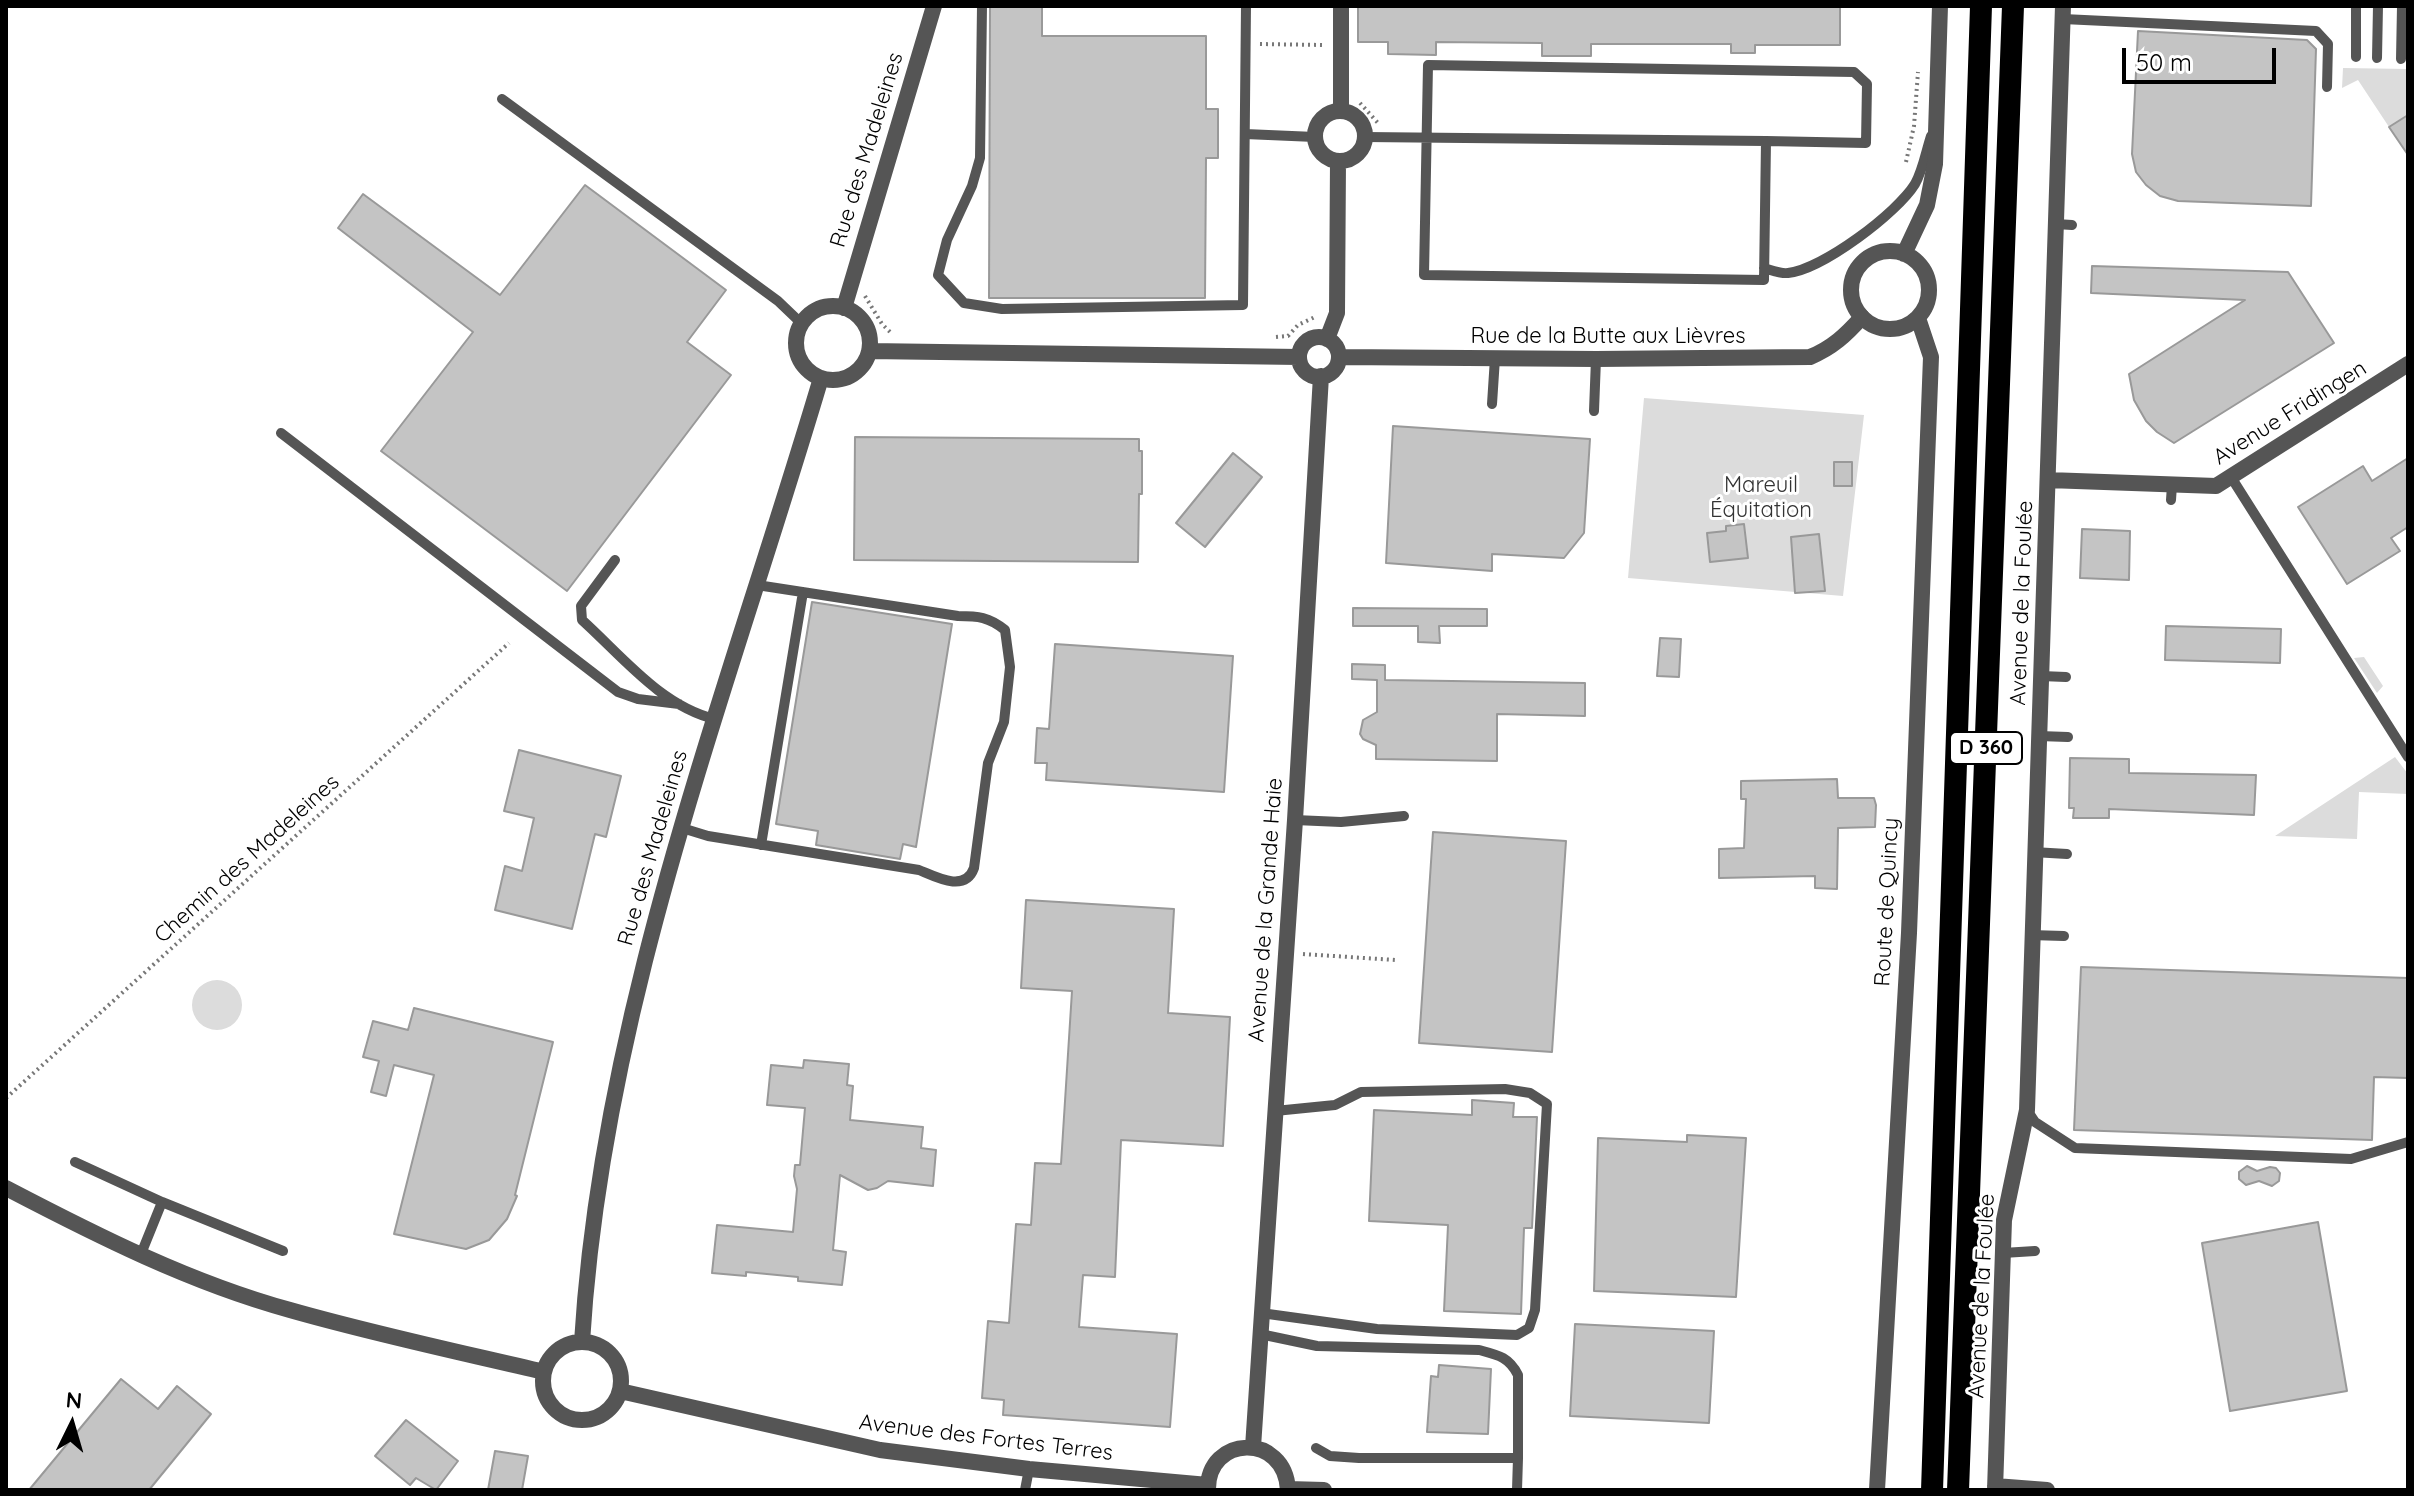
<!DOCTYPE html>
<meta charset="utf-8">
<style>
body{margin:0}
#map{position:relative;width:2414px;height:1496px;overflow:hidden;background:#fff;font-family:Quicksand,sans-serif}
canvas{display:block}
.frame{position:absolute;inset:0;border:8px solid #000;pointer-events:none}
.north{position:absolute;left:32px;top:1384px;width:80px;height:80px;-webkit-text-stroke:6px #fff;paint-order:stroke;rotate:5deg;font-size:22px;font-weight:700;line-height:32px;text-align:center;color:#000}
.north::after{content:'';display:block;margin:auto;width:28px;height:36px;background:#000;clip-path:polygon(50% 0,100% 100%,50% 72%,0 100%)}
.scale{position:absolute;left:2122px;top:48px;width:154px;height:36px;box-sizing:border-box;border:4px solid #000;border-top:0;padding-left:10px;font-size:24px;line-height:28px;white-space:nowrap;color:#000;-webkit-text-stroke:6px #fff;paint-order:stroke}
</style>
<div id="map">
<canvas width="2414" height="1496"></canvas>
<div class="frame"></div>
<div class="north">N</div>
<div class="scale">50 m</div>
</div>
<script>
const context = document.querySelector('canvas').getContext('2d');
context.lineJoin = 'round';
function paint(path, color) { context.fillStyle = color; context.fill(path, 'evenodd'); }
function trace(path, color, width, dash) { context.strokeStyle = color; context.lineWidth = width; context.lineCap = dash ? 'butt' : 'round'; context.setLineDash(dash || []); context.stroke(path); }
function drawText(font, color, halo, rows, align = 'center') {
  context.font = font + ' Quicksand,sans-serif'; context.lineWidth = 6; context.setLineDash([]); context.textBaseline = 'middle'; context.strokeStyle = halo; context.fillStyle = color; for (const [text, x, y, turn = 0] of rows) {
    context.save(); context.translate(x, y); context.rotate((+turn || 0) * Math.PI / 180); context.textAlign = isNaN(turn) ? turn : align; if (halo) context.strokeText(text, 0, 0); context.fillText(text, 0, 0); context.restore();
  }
}
paint(new Path2D(`
 M2343,68l65,1v46l-19,12 -31,-47 -16,8z
 M1644,398l220,17 -21,181 -215,-18z
 M2364,657l19,29 -6,7 -23,-35z
 M2395,757l13,17v20l-49,-2 -2,47 -82,-3z
 M192 1005a25 25 0 1 1 50 0a25 25 0 1 1-50 0Z`), '#dcdcdc');
const building = new Path2D(`
 M990,6h52v30h164v73h12v49h-12l-1,140h-216z
 M1358,6h482v39h-85v8h-24v-9h-140v12h-49v-13l-106,-1v13l-48,-1v-12h-30z
 M2138,31l169,9 9,9 -5,157 -133,-5 -18,-5 -14,-11 -10,-13 -4,-18z
 M2408,115v40l-19,-28z
 M585,185l141,105 -39,52 44,33 -164,216 -186,-140 92,-119 -135,-104 25,-34 137,101z
 M2092,266l196,6 46,71 -160,100 -17,-11 -11,-11 -12,-21 -5,-26 116,-74 -154,-7z
 M1393,426l197,13 -6,94 -20,25 -72,-4v17l-106,-8z
 M855,437l284,2v12h3v43h-3l-1,68 -284,-2z
 M1233,453l29,24 -57,70 -29,-24z
 M2408,458v69l-17,11 9,13 -53,33 -49,-77 65,-41 9,15z
 M1834,462h18v24h-18z
 M1744,524l4,34 -38,4 -3,-29 19,-2v-5z
 M2082,529l48,2 -1,49 -49,-2z
 M1819,534l6,57 -30,2 -4,-56z
 M812,602l140,22 -36,223 -13,-3 -3,15 -84,-14 2,-14 -42,-7z
 M1353,608l134,1v17h-48l1,17 -22,-1v-16h-65z
 M2166,626l115,3 -1,34 -115,-3z
 M1660,638l21,1 -2,38 -22,-1z
 M1055,644l178,12 -9,136 -178,-12 1,-17h-12l2,-35 12,1z
 M1352,664l33,1v15l200,3v33l-88,-2v47l-121,-2v-14l-13,-6 -3,-5 3,-14 14,-8v-32l-25,-1z
 M519,750l102,26 -15,61 -11,-3 -23,95 -77,-19 10,-44 17,5 12,-53 -30,-7z
 M2070,758l59,1v14l127,2 -2,40 -145,-6v9h-36l1,-10h-5z
 M1837,779l1,19h36l2,7 -1,22 -37,1 -1,61 -22,-1v-12l-96,2v-29l25,-1 2,-49h-5v-18z
 M1433,832l133,9 -14,211 -133,-9z
 M1026,900l148,9 -6,104 62,4 -7,129 -102,-6 -6,137 -32,-2 -4,52 98,7 -7,93 -167,-12 1,-15 -22,-2 6,-77 21,2 7,-99 15,1 4,-62 26,1 11,-173 -51,-3z
 M2081,967l327,11v100l-34,-1 -2,63 -298,-10z
 M414,1008l139,34 -38,153 2,1 -10,23 -18,21 -23,9 -72,-15 40,-159 -40,-10 -8,31 -15,-4 8,-31 -16,-4 10,-36 35,9z
 M804,1060l45,4 -2,21 6,1 -3,34 73,7 -2,21 15,2 -3,36 -45,-5 -11,7 -9,2 -28,-15 -7,75 13,2 -4,33 -44,-4v-4l-52,-5v4l-34,-3 5,-48 76,7 4,-43 -3,-13 1,-11h5l5,-57 -38,-3 4,-40 32,3z
 M1472,1100l42,3 -1,14h24l-5,111h-8l-3,86 -77,-3 4,-86 -79,-4 5,-111 98,5z
 M1687,1135l59,3 -10,159 -142,-6 4,-153 89,4z
 M2247,1166l10,5 13,-4 6,1 4,5 -1,8 -7,5 -13,-5 -13,4 -7,-6v-7z
 M2318,1222l29,169 -117,20 -28,-168z
 M1575,1324l139,7 -5,92 -139,-7z
 M1439,1365l52,4 -3,65 -61,-2 4,-56 7,1z
 M121,1379l37,30 19,-23 34,28 -62,76h-120z
 M406,1420l52,41 -22,29 -20,-12 -6,7 -35,-29z
 M495,1451l33,5 -6,34h-34z`);
paint(building, '#c4c4c4');
trace(building, '#999', 2);
trace(new Path2D(`
 M1260,44l63,1
 M1360,103l18,20
 M1906,162l8,-36 4,-54
 M865,296l17,28 10,10
 M1276,337l12,-1 10,-11 19,-9
 M1303,954l92,6
 M6,1098l503,-455`), '#777', 4, [2, 4]);
trace(new Path2D(`
 M982,6l-2,152 -8,28 -25,54 -9,35 26,28 38,6 241,-4 3,-299
 M2063,19l253,12 12,13 -1,43
 M2356,57v-51
 M2377,58l1,-52
 M2401,59l1,-53
 M1428,65l426,7 13,12 -1,59 -100,-2 -2,139 -340,-5z
 M502,99l276,202 23,22
 M1245,134l70,3
 M1365,137l401,4
 M2056,224l16,1
 M1764,268c7,2 17,6 24,5 35,-4 109,-60 127,-89 8,-14 11,-33 16,-48
 M1492,404l3,-46
 M1594,411l2,-52
 M281,433l337,259 20,7 41,5
 M2231,477l177,280
 M2171,500l1,-15
 M615,560l-34,46 1,14c40,36 79,86 133,99
 M2041,676l25,1
 M2039,736l29,1
 M1295,820l46,2 63,-6
 M682,828l26,8 211,34c17,7 46,23 55,-2l14,-105 16,-41 6,-55 -5,-37c-16,-13 -27,-14 -47,-14l-201,-31
 M761,845l42,-253
 M2033,852l34,2
 M2030,935l34,1
 M2027,1110l8,12 40,26 276,11 57,-17
 M75,1162l87,40
 M2003,1253l32,-2
 M141,1254l21,-52 121,49
 M1261,1313l116,16 140,6 12,-7 6,-18 12,-206 -17,-11 -25,-4 -144,3 -26,13 -60,6
 M1260,1334l57,12 162,4c19,5 30,7 39,25v83h-159l-29,-2 -14,-8
 M1025,1490l4,-21
 M1517,1490l1,-32`), '#555', 10);
trace(new Path2D(`
 M1341,111v-105
 M1315 136a25 25 0 1 1 50 0a25 25 0 1 1-50 0Z
 M796 343a37 37 0 1 1 74 0a37 37 0 1 1-74 0Z
 M844,308l90,-302
 M1299 357a20 20 0 1 1 40 0a20 20 0 1 1-40 0Z
 M1327,339l10,-26 1,-152
 M869,351l430,6
 M1339,357l257,2 214,-2c22,-9 36,-22 52,-40
 M2048,480l168,6 192,-122
 M6,1188c90,47 185,95 284,122 84,24 169,42 254,62
 M582,1342c20,-333 145,-647 239,-964
 M543 1381a39 39 0 1 1 78 0a39 39 0 1 1-78 0Z
 M620,1391l260,59 149,19 179,16
 M1253,1447l42,-627 26,-444
 M1995,1486l52,4
 M1288,1489l36,1
 M1208,1490c-1,-55 77,-58 80,0
 M1995,1490l9,-270 23,-110 36,-1104`), '#555', 16);
trace(new Path2D(`
 M1851 290a39 39 0 1 1 78 0a39 39 0 1 1-78 0Z
 M1904,254l23,-49 8,-41 5,-158
 M1877,1490l32,-557 22,-576 -13,-39`), '#555', 16);
trace(new Path2D(`
 M1932,1490l49,-1484
 M1958,1490l55,-1484`), '#000', 22);
for (const [x, y, w] of [
 [1986,748,72]
]) { const box = new Path2D(); box.roundRect(x - w / 2, y - 16, w, 32, 6); context.fillStyle = '#fff'; context.fill(box); trace(box, '#000', 2); }
drawText('bold 20px', '#000', null, [
 ["D 360",1986,748]
]);
drawText('22px', '#000', '#fff', [
 ["Rue des Madeleines",867,150,-73],
 ["Rue de la Butte aux Lièvres",1608,336],
 ["Avenue Fridingen",2290,413,-32],
 ["Avenue de la Foulée",2022,603,-88],
 ["Rue des Madeleines",653,848,-74],
 ["Chemin des Madeleines",247,859,-42],
 ["Route de Quincy",1887,902,-87],
 ["Avenue de la Grande Haie",1266,910,-86],
 ["Avenue de la Foulée",1982,1296,-87],
 ["Avenue des Fortes Terres",986,1438,7]
]);
drawText('22px', '#333', '#fff', [
 ["Mareuil",1761,485],
 ["Équitation",1761,510]
]);
</script>
